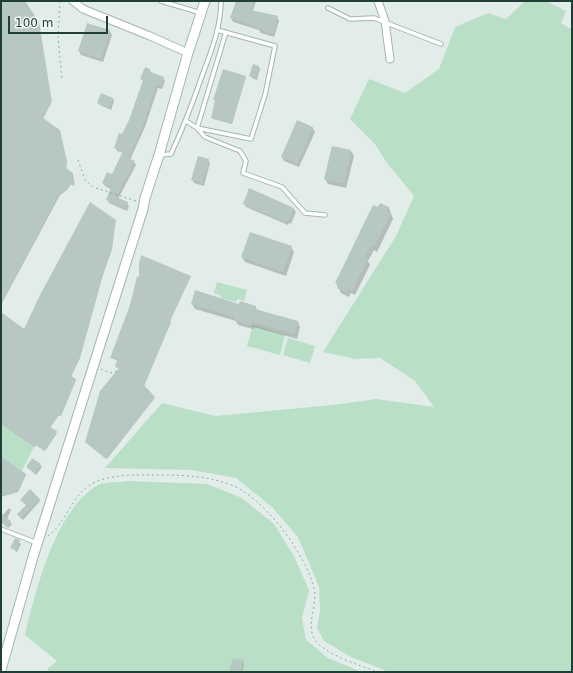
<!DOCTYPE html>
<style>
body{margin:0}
#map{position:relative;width:573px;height:673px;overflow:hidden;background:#e2ede9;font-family:"DejaVu Sans",sans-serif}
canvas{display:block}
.frame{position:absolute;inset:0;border:2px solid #213f39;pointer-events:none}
.scale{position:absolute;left:8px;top:16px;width:100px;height:18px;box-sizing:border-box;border:2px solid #213f39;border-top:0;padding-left:5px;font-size:12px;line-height:14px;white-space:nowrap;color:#213f39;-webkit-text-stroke:3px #f3f9f7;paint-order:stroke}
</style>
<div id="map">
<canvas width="573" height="673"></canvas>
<div class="frame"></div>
<div class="scale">100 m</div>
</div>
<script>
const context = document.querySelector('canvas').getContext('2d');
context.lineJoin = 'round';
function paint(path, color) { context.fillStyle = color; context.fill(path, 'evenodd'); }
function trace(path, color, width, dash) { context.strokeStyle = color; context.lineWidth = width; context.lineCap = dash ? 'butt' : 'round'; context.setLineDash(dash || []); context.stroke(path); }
paint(new Path2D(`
 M525,1h21l20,10 -5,12 11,7v641l-183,1 -38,-15 -27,-16 -7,-13 3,-17 -1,-24 -21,-50 -26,-30 -36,-29 -45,-8 -86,-2 57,-65 53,13 118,-11 43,-6 58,8 -19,-26 -35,-23 -24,1 -33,-7 73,-116 18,-40 -27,-33 -12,-19 -25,-25 19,-40 36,14 34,-24 16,-42 33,-14 18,6z
 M217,282l30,8 -3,11 -7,-2 -1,3 -15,-4v-2l-7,-3z
 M253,325l32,10 -5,20 -33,-9z
 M288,338l27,8 -5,17 -27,-8z
 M1,424l33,23 -12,24 -21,-15z
 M128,481l79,3 35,14 32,26 20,32 15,34 -7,28 4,22 22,18 34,14h-314v-4l9,-7 -32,-26c11,-45 30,-125 73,-150 6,-3 22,-3 30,-4z`), '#badfc7');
paint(new Path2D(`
 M1,1h23l15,23 12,79 -8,16 17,13 7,31 -1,6 5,15 -4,6 -7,5 -59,110z
 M236,1h20l-3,10 24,6 2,4 -5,16 -13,-4 -2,-3 -26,-8 -2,-4z
 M110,31l2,4 -9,27 -22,-7 -2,-4z
 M253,66l6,1 1,2 -3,11 -5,-2 -2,-2z
 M151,73l12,5 2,3 -3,8 -4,-1 -13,39 -15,33 4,2 2,3 -18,34 9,4 2,3 -2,5 -18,-8 -2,-4 4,-10 -6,-3 -2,-3 9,-8 12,-22 -7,-2 -2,-4 8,-11 7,-16 13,-38 -1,-3z
 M246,77l-14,47 -19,-5 3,-18 -2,-2z
 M113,98l1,3 -3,9 -11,-5 -2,-2z
 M313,128l2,4 -16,35 -15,-6 -2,-4z
 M351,151l3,5 -8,32 -18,-4 -3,-5z
 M208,160l2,3 -6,23 -10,-3 -2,-4z
 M244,204l49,4 3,4 -5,12 -2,-1 -1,2 -42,-18z
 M380,204l9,4 4,11 -16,33 -3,-2 -6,11 2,4 -15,30 -4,-2 -2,4 -8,-4 -5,-10z
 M115,220l-3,29 -10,29 -22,80 -9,19 5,3 -15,36 -2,-1 -9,13 7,5 -12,18 -9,-6 -1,2 -34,-23v-111l24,17z
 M291,247l3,5 -8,24 -41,-14 -3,-5z
 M191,276l-21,45 1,1 -27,64 10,13 -47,60 -21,-17 34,-73 -4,-2 2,-6 -6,-3 28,-80z
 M192,304l63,3 3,4 40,11 2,5 -3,12 -43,-12 -1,2 -15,-4 -2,-4 -41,-12z
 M1,458l25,17 -8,17 -17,5z
 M40,465l2,2 -6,8 -9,-8z
 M39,499l1,2 -17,19 -4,-4z
 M9,508l2,2 -4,9 5,5 -4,4 -7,-6v-5z
 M16,539l5,5 -4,8 -5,-4z
 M243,661l1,3 -2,8h-11l-1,-1z`), '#0003');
paint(new Path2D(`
 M1,1h24l14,21 13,80 -9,16 17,12 7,31 -1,7 7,5 2,13 -5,-2 -3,5 -8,5 -58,110z
 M236,1h17l-2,9 27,6 -5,18 -15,-5v-2l-28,-9z
 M87,23l23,7 -9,29 -23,-8z
 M253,64l6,2 -3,12 -7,-2z
 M145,67l5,2 1,3 13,5 -4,10 -4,-2 -12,38 -16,35 7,3 -19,36 12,5 -3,6 -19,-8 5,-13 -9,-4 5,-11 5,2 11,-23 -9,-3 5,-15 3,1 7,-14 14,-40 -3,-1z
 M223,69l23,7 -14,47 -21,-5 4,-18h-2z
 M101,93l12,5 -4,10 -12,-5z
 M297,120l16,7 -16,37 -16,-7z
 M332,146l19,4 -7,33 -20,-4z
 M198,156l11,3 -7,24 -11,-3z
 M249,188l45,20 -5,13 -2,-1 -1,2 -43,-18z
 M90,202l26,18 -4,28 -10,29 -22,80 -9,19 5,3 -16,37 -2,-1 -8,12 7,4 -13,20 -8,-6 -2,2 -33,-23v-112l23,17 16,-34z
 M380,203l9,4 -2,5 4,1 -17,34 -3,-2 -6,12 3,2 -16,32 -4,-2 -2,3 -9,-4 1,-3 -3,-2 38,-78 5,2z
 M250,232l42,14 -9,26 -42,-15z
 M141,255l50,21 -21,44 1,1 -27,64 11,12 -49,62 -21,-17 15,-51 19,-23 -4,-1 2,-7 -7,-2 20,-53 7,-29 2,1v-13z
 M195,290l44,14 1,-3 16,5 -1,3 43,12 -4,13 -42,-12 -1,3 -17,-5 1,-3 -44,-13z
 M1,456l25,18 -8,17 -17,5z
 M32,458l9,6 -6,9 -9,-6z
 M30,489l10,10 -19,19 -4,-4 9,-9 -6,-5z
 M1,514l10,7 -4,6 -6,-5z
 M15,538l5,2 -4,11 -6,-3z
 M233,658l11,2 -3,12 -12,-1z`), '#b7c8c2');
const service = new Path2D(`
 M161,1l40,12
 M328,8l22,11 24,-1 67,26
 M226,32l-29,96 8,9 35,14 6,10 -3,12 39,14 23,26 20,2
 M186,121l11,7 54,11 14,-44 10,-49 -58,-16
 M160,155l11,-1c12,-26 22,-52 31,-78 9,-24 19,-49 19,-75
 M1,529l36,14`);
const minor = new Path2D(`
 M73,1l10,8 67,27 38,17
 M378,1l7,20 5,38`);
const secondary = new Path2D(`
 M1,670l32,-113 110,-348 2,-11 14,-43 29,-102 17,-52`);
trace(service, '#a4b5b1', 5.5);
trace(minor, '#a4b5b1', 9);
trace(secondary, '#a0b9b2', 11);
trace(new Path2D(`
 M60,1l-2,35 4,44
 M78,160l7,20 8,7 43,14
 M101,369l9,4 7,-2
 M48,536c20,-14 23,-45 50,-55 18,-7 38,-6 57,-6 20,0 41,0 60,5 9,2 21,6 28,11 29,19 62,63 71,97 4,16 -8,36 0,50 8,16 48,28 63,34`), '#81b2a6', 1, [2, 3]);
trace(service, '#fff', 3.5);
trace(minor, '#fff', 7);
trace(secondary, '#fff', 9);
</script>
